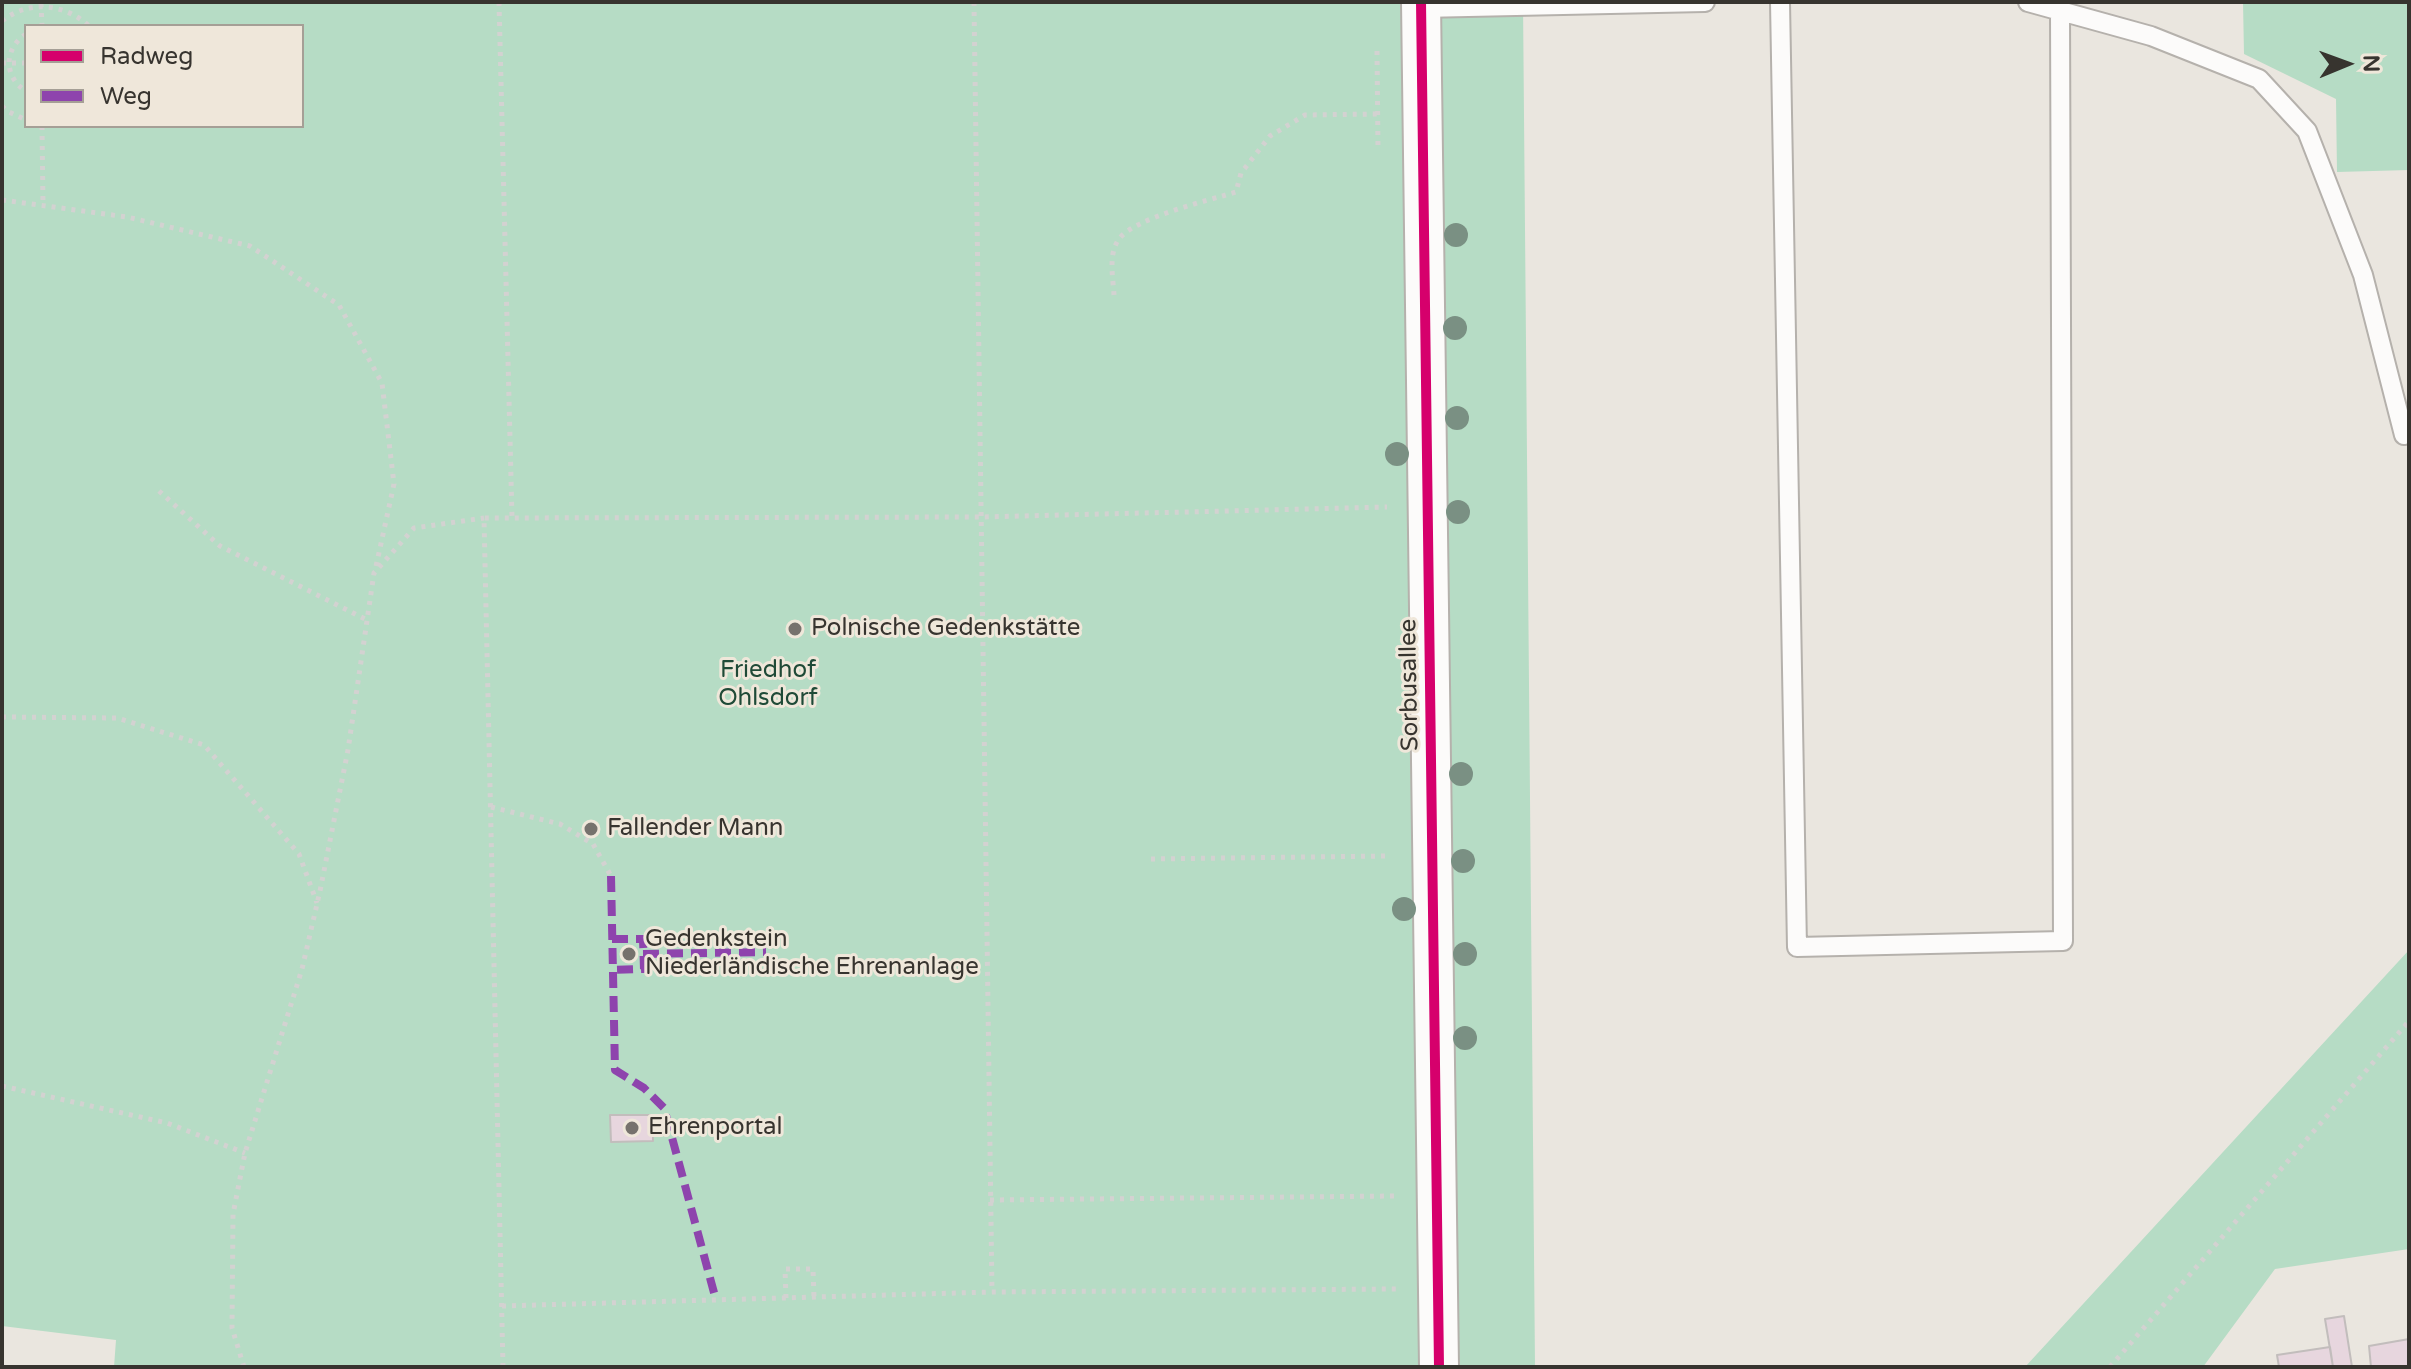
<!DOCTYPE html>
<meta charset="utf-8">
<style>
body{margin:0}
#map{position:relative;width:2411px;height:1369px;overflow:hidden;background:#eae6df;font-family:"Varela Round",sans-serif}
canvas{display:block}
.frame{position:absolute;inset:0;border:4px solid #37342f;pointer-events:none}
.legend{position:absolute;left:24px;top:24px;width:280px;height:104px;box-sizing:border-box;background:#efe7da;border:2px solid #a59f96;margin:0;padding:10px 14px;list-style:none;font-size:24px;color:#37342f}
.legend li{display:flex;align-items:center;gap:16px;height:40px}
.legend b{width:40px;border:2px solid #a59f96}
.north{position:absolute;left:2307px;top:24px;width:80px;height:80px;-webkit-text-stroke:6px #efe7da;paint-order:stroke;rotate:89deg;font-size:22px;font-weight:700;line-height:32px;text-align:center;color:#37342f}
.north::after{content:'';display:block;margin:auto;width:28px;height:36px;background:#37342f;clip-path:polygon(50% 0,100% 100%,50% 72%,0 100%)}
</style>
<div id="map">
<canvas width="2411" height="1369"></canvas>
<div class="frame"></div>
<ul class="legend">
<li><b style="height:10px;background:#d6006c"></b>Radweg</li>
<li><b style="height:10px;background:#8e44ad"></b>Weg</li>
</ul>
<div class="north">N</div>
</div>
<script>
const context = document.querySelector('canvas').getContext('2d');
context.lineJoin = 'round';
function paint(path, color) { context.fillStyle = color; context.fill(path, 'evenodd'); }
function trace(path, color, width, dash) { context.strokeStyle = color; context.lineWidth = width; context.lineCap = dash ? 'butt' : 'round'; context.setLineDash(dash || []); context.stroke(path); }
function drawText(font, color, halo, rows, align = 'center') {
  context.font = font + ' "Varela Round",sans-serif'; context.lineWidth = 6; context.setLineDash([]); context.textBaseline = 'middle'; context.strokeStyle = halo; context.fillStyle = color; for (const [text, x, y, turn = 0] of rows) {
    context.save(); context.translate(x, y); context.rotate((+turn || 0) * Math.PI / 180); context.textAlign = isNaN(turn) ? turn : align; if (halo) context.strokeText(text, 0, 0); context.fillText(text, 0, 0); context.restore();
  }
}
paint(new Path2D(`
 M2,2h1521l12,1365h-1421l2,-27 -114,-14zM26,26h276v100h-276z
 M2243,2h166v168l-72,2 -1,-73 -92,-45z
 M2409,950v299l-134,20 -72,98h-178z`), '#b6dcc5');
const building = new Path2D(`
 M610,1115h43v26l-42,1z
 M2344,1316l8,51h-19l-8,-48z
 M2409,1339v28h-38l-2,-21z
 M2330,1347l3,20h-54l-2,-12z`);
paint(building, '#e7d6de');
trace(building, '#c2bdbc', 2);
const lane = new Path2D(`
 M1780,2l17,945 266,-6 -3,-930
 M2028,2l123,34 108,43 48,52 56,144 41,160
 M1421,8l284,-6`);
const street = new Path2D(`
 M1421,2l18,1365`);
trace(lane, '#b5b1ac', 22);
trace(street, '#b5b1ac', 42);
trace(new Path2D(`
 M499,2l13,516
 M974,2l18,1290
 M41,3l1,23
 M2,21c26,-21 62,-18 87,5
 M26,34c-22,14 -23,43 0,57
 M1377,51l1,98
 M2,63h24
 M2,106l5,5 19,9
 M42,126l1,79
 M2,200l125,17 123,29 89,59 43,78 12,101 -19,87
 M1114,295c-1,-18 -6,-41 5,-56 15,-21 91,-39 117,-47l5,-19 29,-37 35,-21 73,-1
 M159,491l61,55 147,74
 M2,717l115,1 87,27 95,109 18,49
 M491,807l69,17 33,20 18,32
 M1151,859l238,-3
 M2,1086l165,37 78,30
 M990,1200l405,-4
 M786,1298l-1,-29h28l1,28
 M502,1306l490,-14 404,-3
 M244,1367l-12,-39 1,-114 12,-61 57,-184 18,-78 28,-141 26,-177 40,-45 70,-10
 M503,1367l-19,-849 497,-1 406,-10
 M2110,1367l299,-346`), '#d3d2d1', 5, [4, 6]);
trace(lane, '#fcfbfa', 18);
trace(street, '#fcfbfa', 38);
trace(new Path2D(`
 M611,876l4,194 29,18 20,20 52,192
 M612,939h31l1,30 -32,1
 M643,954l123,-2`), '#8e44ad', 8, [16, 8]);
trace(new Path2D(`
 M1421,2l18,1365`), '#d6006c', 10);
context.fillStyle = '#7a9083';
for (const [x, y] of [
 [1456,235],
 [1455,328],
 [1457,418],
 [1397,454],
 [1458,512],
 [1461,774],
 [1463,861],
 [1404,909],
 [1465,954],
 [1465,1038]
]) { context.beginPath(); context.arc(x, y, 12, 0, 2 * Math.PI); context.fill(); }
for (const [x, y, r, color] of [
 [795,629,8,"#76726d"],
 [591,829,8,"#76726d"],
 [629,954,8,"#76726d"],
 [632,1128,8,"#76726d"]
]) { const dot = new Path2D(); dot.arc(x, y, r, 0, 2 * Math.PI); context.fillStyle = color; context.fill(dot); trace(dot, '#efe7da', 3); }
drawText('24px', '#37342f', '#efe7da', [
 ["Polnische Gedenkstätte",811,629],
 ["Fallender Mann",607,829],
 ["Gedenkstein",645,940],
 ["Niederländische Ehrenanlage",645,968],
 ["Ehrenportal",648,1128]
], 'left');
drawText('24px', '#1f4a37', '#efe7da', [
 ["Friedhof",768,671],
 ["Ohlsdorf",768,699]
]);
drawText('24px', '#37342f', '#efe7da', [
 ["Sorbusallee",1410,685,-91]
]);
</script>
